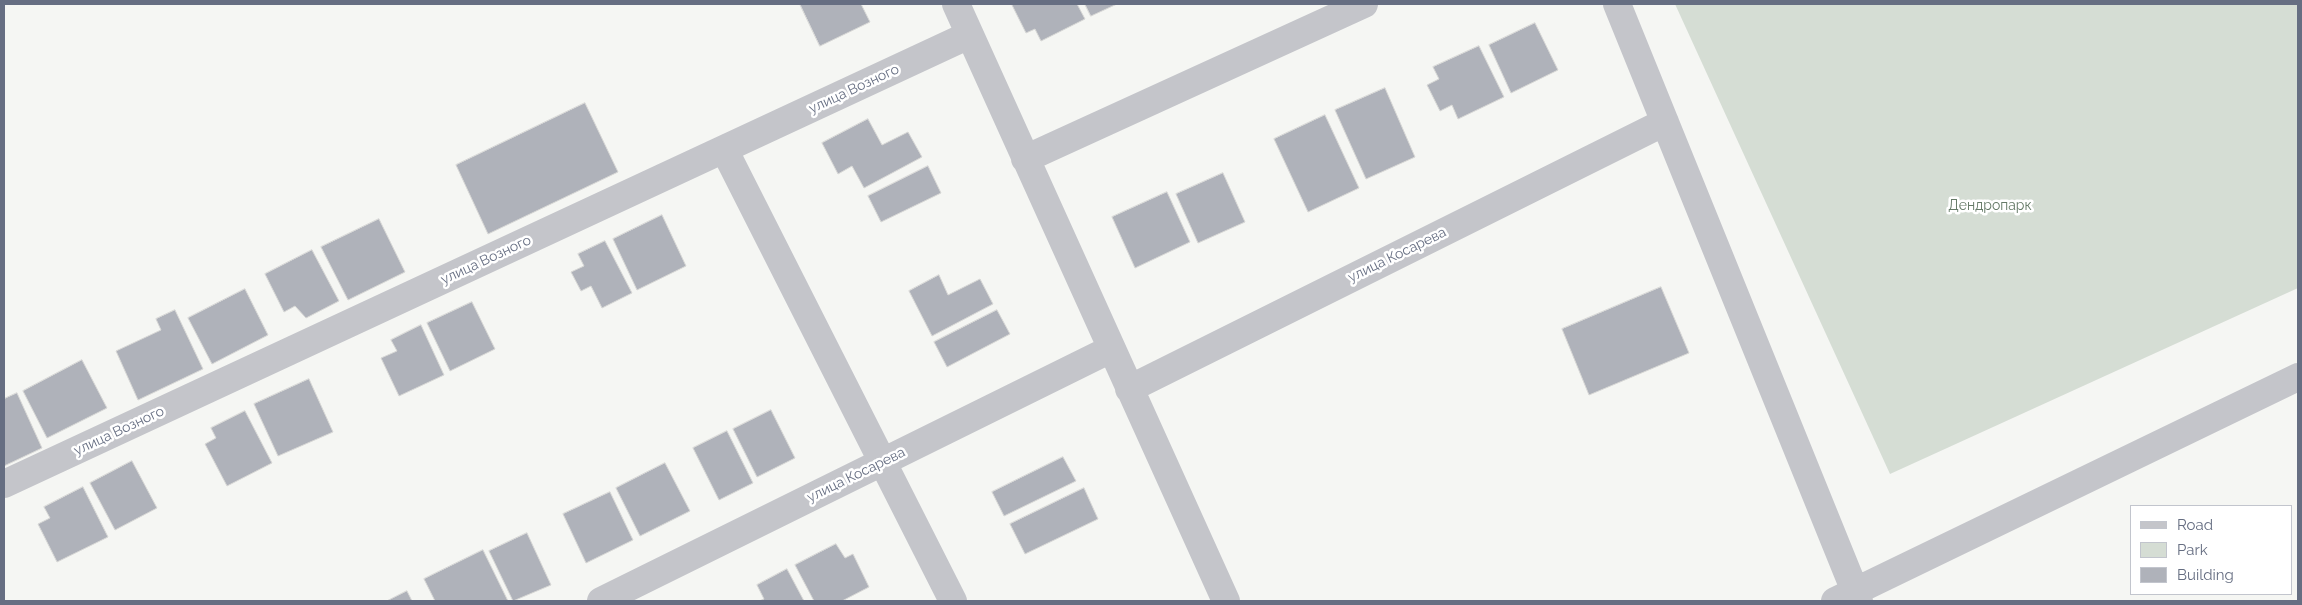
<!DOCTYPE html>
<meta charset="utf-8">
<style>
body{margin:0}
#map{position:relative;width:2302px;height:605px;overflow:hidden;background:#f5f6f3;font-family:Raleway,sans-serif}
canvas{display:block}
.frame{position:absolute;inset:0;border:5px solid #666e82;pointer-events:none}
.legend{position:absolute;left:2130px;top:505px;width:162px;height:90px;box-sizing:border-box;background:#fff;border:1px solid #c2c5cd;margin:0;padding:6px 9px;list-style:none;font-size:15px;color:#666e82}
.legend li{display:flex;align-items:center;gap:10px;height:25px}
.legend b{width:25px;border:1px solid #c2c5cd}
</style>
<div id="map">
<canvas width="2302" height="605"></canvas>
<div class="frame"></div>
<ul class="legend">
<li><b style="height:6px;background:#c4c5ca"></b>Road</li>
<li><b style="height:14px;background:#d5ddd4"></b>Park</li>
<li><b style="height:14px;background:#afb2ba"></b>Building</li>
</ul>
</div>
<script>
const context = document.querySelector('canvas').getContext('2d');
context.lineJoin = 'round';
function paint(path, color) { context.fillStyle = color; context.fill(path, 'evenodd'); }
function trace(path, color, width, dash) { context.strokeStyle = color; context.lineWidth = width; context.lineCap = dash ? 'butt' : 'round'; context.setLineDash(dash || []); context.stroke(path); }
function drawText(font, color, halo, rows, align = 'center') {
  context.font = font + ' Raleway,sans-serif'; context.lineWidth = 5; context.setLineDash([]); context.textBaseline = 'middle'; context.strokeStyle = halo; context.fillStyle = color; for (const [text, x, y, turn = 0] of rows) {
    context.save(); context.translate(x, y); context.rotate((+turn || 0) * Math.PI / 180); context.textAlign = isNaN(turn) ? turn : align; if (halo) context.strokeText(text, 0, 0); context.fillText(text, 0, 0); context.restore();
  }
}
paint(new Path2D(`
 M1675,4h623v284l-408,186z`), '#d5ddd4');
const building = new Path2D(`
 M800,4h61l9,18 -50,24z
 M1015,4h62l8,15 -44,22 -6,-12 -9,4 -14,-28z
 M1085,4h32l-26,12z
 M1535,23l23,47 -47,23 -22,-48z
 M1479,46l25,51 -46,22 -6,-14 -12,6 -13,-26 12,-6 -6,-12z
 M1385,88l30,69 -49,22 -31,-69z
 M585,103l33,69 -130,62 -32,-69z
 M1325,115l34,73 -51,24 -34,-73z
 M868,119l14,26 26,-13 14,25 -58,31 -12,-22 -14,8 -16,-31z
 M928,166l13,27 -60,29 -13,-26z
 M1223,173l22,49 -47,21 -22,-49z
 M1167,192l23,50 -55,26 -23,-51z
 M662,215l24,51 -49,24 -24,-51z
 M379,219l26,53 -57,28 -27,-53z
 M605,241l27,52 -30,15 -11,-22 -10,5 -10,-19 13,-6 -6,-12z
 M312,250l27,51 -33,17 -11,-12 -11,6 -19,-38z
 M939,275l9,20 32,-16 13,25 -61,32 -23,-45z
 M1661,287l28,66 -100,42 -27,-66z
 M245,289l23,46 -56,29 -24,-46z
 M472,302l23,47 -45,22 -23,-48z
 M175,310l28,59 -65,31 -22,-49 45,-21 -5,-11z
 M997,310l13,24 -63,33 -13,-25z
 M421,325l23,50 -45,21 -18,-38 16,-7 -6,-11z
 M82,360l25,48 -60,30 -24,-47z
 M309,379l24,53 -55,24 -24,-52z
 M17,393l25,55 -38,18v-67z
 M771,410l24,48 -38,19 -24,-48z
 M245,411l27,52 -45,23 -22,-42 11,-6 -5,-10z
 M727,431l26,52 -34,17 -26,-52z
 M1063,457l13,24 -72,35 -12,-24z
 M132,461l25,47 -42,22 -25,-47z
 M665,463l25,48 -50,25 -24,-48z
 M83,487l25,50 -51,25 -19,-38 12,-6 -6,-11z
 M1084,488l14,31 -73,35 -15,-30z
 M610,492l23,48 -47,23 -23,-49z
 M527,533l24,52 -38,16 -24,-50z
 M836,544l9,14 8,-4 16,33 -27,14h-28l-19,-36z
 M483,550l25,51h-73l-11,-22z
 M787,569l17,32h-45l5,-2 -7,-14z
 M407,591l5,10h-25z`);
paint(building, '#afb2ba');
trace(building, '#d7d7d5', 1);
trace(new Path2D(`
 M956,4l270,597
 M1617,4l242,597
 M724,149l229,452
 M1025,159l339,-155
 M1129,389l536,-267
 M4,484l965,-449
 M601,601l510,-252
 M1835,601l463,-224`), '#c4c5ca', 28);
drawText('14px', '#666e82', '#fff', [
 ["улица Возного",854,89,-25],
 ["улица Косарева",1397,255,-26],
 ["улица Возного",486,260,-25],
 ["улица Возного",119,431,-25],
 ["улица Косарева",856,475,-26]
]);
drawText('14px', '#657a67', '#fff', [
 ["Дендропарк",1990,206]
]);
</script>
